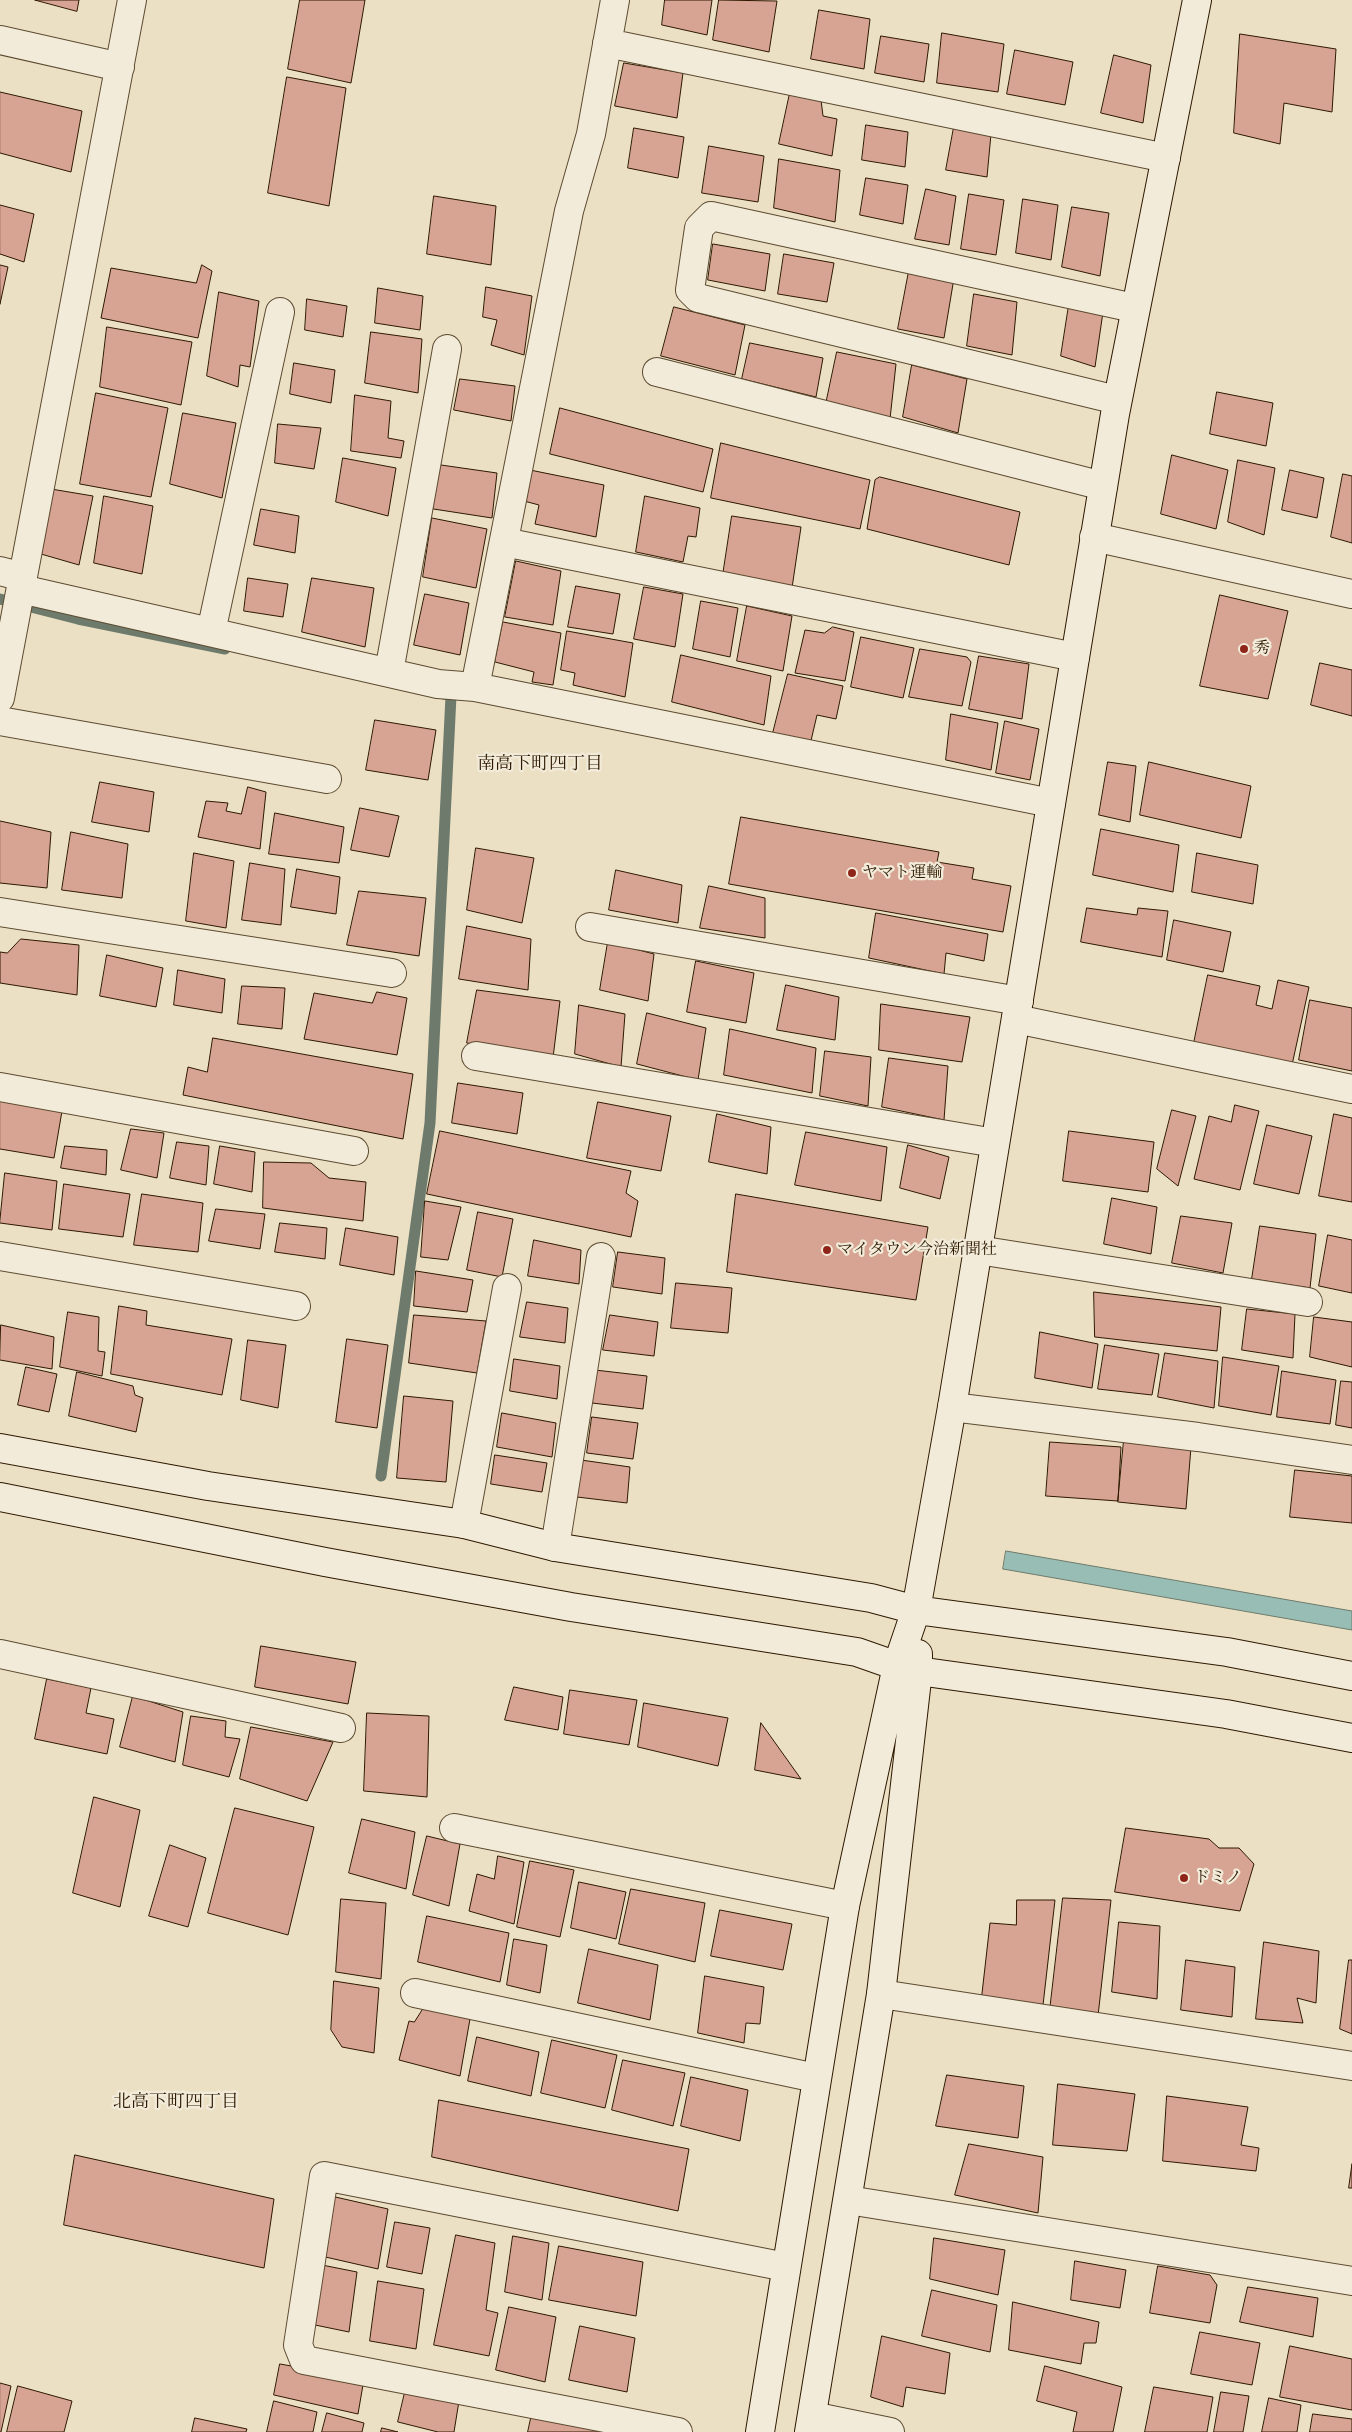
<!DOCTYPE html>
<meta charset="utf-8">
<style>
body{margin:0}
canvas{display:block;background:#ebe0c4}
</style>
<canvas width="1352" height="2432"></canvas>
<script>
const context = document.querySelector('canvas').getContext('2d');
context.lineJoin = 'round';
function paint(path, color) { context.fillStyle = color; context.fill(path, 'evenodd'); }
function trace(path, color, width, dash) { context.strokeStyle = color; context.lineWidth = width; context.lineCap = dash ? 'butt' : 'round'; context.setLineDash(dash || []); context.stroke(path); }
function drawText(font, color, halo, rows, align = 'center') {
  context.font = font + ' "Libre Bodoni","Noto Serif JP",serif'; context.lineWidth = 4.5; context.setLineDash([]); context.textBaseline = 'middle'; context.strokeStyle = halo; context.fillStyle = color; for (const [text, x, y, turn = 0] of rows) {
    context.save(); context.translate(x, y); context.rotate((+turn || 0) * Math.PI / 180); context.textAlign = isNaN(turn) ? turn : align; if (halo) context.strokeText(text, 0, 0); context.fillText(text, 0, 0); context.restore();
  }
}
const water = new Path2D(`
 M1006,1551l346,60v19l-349,-61z`);
paint(water, '#98bdb4');
trace(water, '#6e7b6c', 1);
trace(new Path2D(`
 M0,599l78,20 147,30
 M381,1476l49,-353 21,-427 -11,-3`), '#6e7b6c', 11);
const building = new Path2D(`
 M35,0h44l-2,11z
 M300,0h65l-14,83 -63,-14z
 M665,0h47l-5,35 -45,-10z
 M719,0l58,1 -8,51 -56,-12z
 M819,10l51,9 -6,50 -53,-10z
 M942,33l62,11 -6,48 -61,-9z
 M1240,34l96,15 -4,63 -48,-9 -4,41 -46,-11z
 M881,36l48,8 -5,38 -49,-9z
 M1015,50l58,12 -8,43 -58,-11z
 M1114,55l37,10 -8,58 -42,-10z
 M624,63l59,10 -6,45 -62,-12z
 M287,77l59,11 -17,118 -61,-13z
 M0,92l82,19 -11,61 -71,-19z
 M790,93l31,7 2,16 14,3 -5,37 -53,-12z
 M866,125l42,7 -3,35 -43,-7z
 M954,127l37,7 -4,43 -41,-7z
 M634,128l50,9 -6,41 -50,-10z
 M709,146l55,10 -6,46 -56,-9z
 M779,159l61,11 -5,52 -61,-14z
 M866,178l42,7 -5,39 -43,-9z
 M926,189l30,7 -7,49 -34,-6z
 M969,194l35,6 -8,55 -35,-6z
 M434,196l62,10 -5,59 -64,-11z
 M1023,199l35,6 -7,55 -35,-7z
 M0,205l34,9 -10,48 -24,-8z
 M1072,207l37,6 -9,63 -38,-9z
 M713,244l57,10 -5,37 -57,-11z
 M784,254l50,9 -7,39 -49,-8z
 M0,265l8,2 -8,37z
 M202,265l10,6 -14,67 -97,-20 10,-50 85,15z
 M909,271l45,7 -10,60 -46,-9z
 M486,287l46,9 -8,59 -33,-10 6,-25 -14,-3z
 M378,288l45,8 -3,34 -45,-7z
 M219,292l40,9 -9,66 -10,-2 -2,22 -31,-11z
 M974,294l43,8 -5,53 -45,-9z
 M307,299l40,7 -4,31 -38,-7z
 M1069,305l34,7 -8,55 -34,-11z
 M674,307l71,18 -10,50 -74,-19z
 M107,327l85,15 -11,63 -81,-18z
 M371,332l51,7 -4,54 -53,-10z
 M750,343l73,15 -7,39 -74,-18z
 M837,352l59,12 -6,55 -64,-15z
 M294,363l41,7 -4,33 -41,-9z
 M912,365l55,14 -9,54 -55,-16z
 M460,379l55,7 -4,35 -57,-11z
 M1217,392l56,11 -7,43 -56,-12z
 M96,393l72,15 -17,89 -71,-13z
 M355,395l36,6 -3,37 16,3 -3,17 -50,-7z
 M560,408l153,41 -10,43 -153,-38z
 M183,413l53,10 -14,75 -52,-14z
 M278,424l43,4 -7,41 -39,-6z
 M721,443l149,37 -10,49 -149,-31z
 M1172,455l56,15 -12,59 -55,-15z
 M343,458l53,10 -8,48 -52,-14z
 M1238,460l37,8 -11,67 -36,-13z
 M434,464l63,9 -5,45 -65,-10z
 M530,470l74,15 -8,52 -61,-13 4,-19 -15,-4z
 M1290,470l34,8 -7,40 -35,-8z
 M1343,474l9,2v67l-21,-6z
 M880,477l140,35 -11,53 -142,-36 8,-49z
 M51,489l42,7 -14,69 -38,-11z
 M104,496l49,10 -11,68 -48,-11z
 M645,496l55,12 -4,29 -8,-1 -5,26 -47,-10z
 M261,509l38,7 -4,37 -41,-8z
 M732,516l69,11 -9,61 -69,-13z
 M432,518l55,11 -11,59 -53,-11z
 M516,561l45,10 -8,54 -48,-8z
 M248,578l40,6 -5,33 -39,-6z
 M312,578l62,10 -9,59 -63,-15z
 M576,586l44,8 -7,40 -45,-7z
 M644,587l39,7 -8,53 -41,-8z
 M425,594l44,9 -9,52 -46,-10z
 M1220,595l68,16 -20,88 -68,-13z
 M701,601l37,7 -8,49 -37,-8z
 M747,606l45,10 -9,55 -46,-10z
 M503,622l58,11 -8,52 -21,-3 2,-10 -39,-10z
 M833,627l21,5 -9,49 -50,-8 10,-43 19,3z
 M567,631l66,12 -8,54 -52,-12 2,-12 -14,-3z
 M861,637l53,11 -11,50 -52,-11z
 M920,649l47,8 4,5 -9,44 -53,-9z
 M681,655l90,21 -7,49 -92,-23z
 M979,656l50,8 -7,55 -53,-10z
 M1320,663l32,7v46l-41,-11z
 M788,674l55,12 -7,33 -19,-4 -7,30 -38,-8z
 M951,714l47,9 -7,47 -45,-10z
 M375,720l61,10 -8,50 -62,-10z
 M1005,721l34,8 -9,51 -34,-7z
 M1108,762l28,4 -6,56 -31,-7z
 M1149,762l102,24 -10,52 -101,-23z
 M100,782l54,10 -5,40 -57,-10z
 M248,787l18,5 -6,57 -62,-12 8,-36 22,2 -2,8 15,3z
 M360,808l39,8 -10,41 -38,-7z
 M275,813l69,14 -5,36 -70,-9z
 M741,817l198,35 -2,10 37,6 -2,11 39,7 -8,46 -274,-48z
 M0,821l51,11 -4,56 -47,-5z
 M1101,829l78,16 -6,47 -80,-17z
 M71,832l57,12 -6,54 -60,-8z
 M476,848l58,10 -12,65 -55,-13z
 M194,853l40,8 -8,67 -40,-7z
 M1197,853l61,12 -5,39 -61,-12z
 M250,863l35,6 -4,56 -39,-5z
 M297,869l43,8 -4,37 -45,-7z
 M616,870l66,15 -4,38 -69,-13z
 M709,886l56,12v40l-65,-10z
 M359,891l67,7 -7,58 -72,-11z
 M1087,908l50,7 1,-7 30,3 -6,46 -81,-15z
 M876,913l112,21 -4,27 -38,-8 -2,21 -75,-16z
 M1174,920l57,12 -8,40 -56,-12z
 M467,926l64,13 -3,51 -69,-11z
 M21,939l58,6 -2,50 -77,-12v-31l7,1z
 M608,942l46,12 -6,47 -48,-11z
 M107,955l56,13 -7,39 -56,-11z
 M696,961l58,12 -8,50 -59,-11z
 M178,970l47,9 -3,34 -48,-8z
 M1208,975l52,11 -4,19 16,4 6,-29 31,7 -17,78 -98,-22z
 M786,985l53,12 -4,43 -58,-10z
 M242,986l43,2 -3,41 -44,-5z
 M477,990l83,11 -7,57 -86,-15z
 M377,992l30,6 -10,57 -93,-16 10,-46 58,10z
 M1310,1000l42,8v63l-53,-11z
 M881,1004l89,13 -8,45 -83,-12z
 M579,1005l46,9 -4,53 -46,-13z
 M647,1013l59,15 -8,52 -61,-16z
 M730,1029l86,19 -4,45 -88,-18z
 M213,1038l200,36 -10,65 -220,-44 5,-28 19,5z
 M825,1051l46,6 -3,49 -48,-10z
 M889,1058l59,8 -4,54 -62,-13z
 M458,1083l65,10 -6,41 -65,-11z
 M0,1099l62,12 -8,47 -54,-9z
 M598,1102l73,14 -10,55 -74,-13z
 M1235,1105l24,6 -19,79 -46,-11 15,-63 22,6z
 M1172,1110l24,6 -18,70 -21,-17z
 M717,1114l54,13 -4,47 -58,-12z
 M1334,1114l18,4v84l-33,-6z
 M1267,1125l45,11 -13,58 -45,-10z
 M131,1129l33,4 -7,45 -36,-8z
 M440,1131l191,40 -5,22 12,8 -7,36 -204,-43z
 M1069,1131l85,11 -6,50 -85,-11z
 M806,1132l81,15 -6,54 -86,-16z
 M177,1142l32,4 -3,39 -36,-7z
 M908,1145l41,12 -9,42 -40,-11z
 M65,1146l42,4 -1,25 -45,-7z
 M220,1146l35,6 -3,40 -38,-8z
 M264,1162l47,1 18,15 37,4 -3,39 -100,-13z
 M5,1173l52,8 -5,49 -52,-7z
 M64,1184l66,10 -7,43 -64,-8z
 M142,1194l61,9 -5,49 -64,-7z
 M736,1194l192,33 -12,73 -189,-28z
 M1112,1198l45,9 -6,47 -47,-10z
 M425,1201l36,6 -13,53 -27,-3z
 M216,1209l49,5 -5,35 -51,-8z
 M478,1212l35,7 -11,58 -35,-7z
 M1181,1216l51,7 -9,50 -51,-10z
 M280,1223l47,5 -2,31 -50,-7z
 M1260,1226l56,8 -6,54 -58,-9z
 M346,1228l52,9 -4,38 -54,-10z
 M1328,1235l24,5v53l-33,-7z
 M534,1240l47,10 -2,34 -51,-8z
 M618,1252l47,6 -3,36 -49,-7z
 M416,1271l57,9 -6,32 -53,-6z
 M676,1283l56,5 -4,45 -57,-5z
 M1094,1292l127,15 -4,44 -122,-14z
 M527,1302l41,6 -3,35 -45,-6z
 M119,1306l28,5 -1,14 86,14 -10,56 -111,-21z
 M1247,1309l48,5 -2,44 -51,-8z
 M68,1312l31,5 -1,34 7,1 -3,24 -42,-9z
 M414,1315l72,6 -9,52 -68,-10z
 M610,1315l48,7 -4,34 -51,-6z
 M1314,1317l38,5v45l-42,-10z
 M1,1325l53,12 -2,32 -52,-9z
 M1040,1332l58,12 -6,44 -57,-10z
 M347,1339l41,6 -11,83 -41,-6z
 M248,1340l38,5 -8,63 -37,-8z
 M1105,1345l54,9 -7,41 -54,-6z
 M1165,1353l53,8 -4,47 -56,-11z
 M1223,1357l56,9 -8,49 -52,-9z
 M514,1359l46,7 -3,33 -47,-8z
 M26,1367l31,7 -8,38 -31,-7z
 M595,1370l52,6 -4,33 -51,-6z
 M1282,1371l54,9 -6,44 -53,-7z
 M77,1372l56,14 2,9 8,3 -7,34 -67,-16z
 M1341,1381l11,1v46l-16,-3z
 M404,1396l49,5 -7,81 -49,-4z
 M502,1413l54,10 -4,34 -55,-10z
 M592,1417l46,6 -5,36 -46,-6z
 M1124,1440l67,7 -5,62 -68,-7z
 M1050,1442l71,5 -3,54 -72,-5z
 M495,1455l52,8 -5,29 -51,-8z
 M581,1460l49,7 -3,36 -50,-6z
 M1295,1470l57,6v47l-62,-6z
 M261,1646l95,16 -8,42 -93,-17z
 M47,1679l44,9 -5,25 28,6 -7,35 -72,-15z
 M514,1687l49,10 -5,33 -53,-10z
 M570,1690l67,10 -8,45 -65,-11z
 M133,1696l50,16 -8,50 -55,-15z
 M644,1703l84,15 -10,48 -80,-19z
 M367,1713l62,3 -2,81 -63,-6z
 M191,1716l35,5 -1,16 15,2 -11,38 -46,-12z
 M761,1723l40,56 -46,-9z
 M251,1727l82,15 -26,59 -67,-22z
 M94,1797l46,13 -20,97 -47,-14z
 M235,1808l79,19 -26,108 -80,-22z
 M362,1819l53,13 -9,57 -57,-16z
 M1126,1828l83,11 10,9h20l15,16 -14,47 -125,-19z
 M427,1836l33,8 -11,62 -36,-11z
 M170,1845l36,13 -18,69 -39,-11z
 M498,1856l26,6 -10,62 -45,-13 8,-37 17,5z
 M530,1861l44,9 -14,67 -43,-10z
 M579,1882l47,10 -10,47 -45,-11z
 M631,1889l74,14 -10,59 -76,-18z
 M1063,1898l48,2 -13,116 -48,-6z
 M341,1899l45,4 -5,76 -45,-7z
 M1017,1900h38l-13,114 -62,-3 10,-88 26,2z
 M720,1910l72,14 -9,46 -72,-14z
 M427,1916l82,17 -9,49 -82,-20z
 M1119,1922l41,4 -3,73 -45,-7z
 M514,1939l33,6 -7,48 -33,-8z
 M1264,1942l55,9 -3,52 -19,-5 6,25 -47,-4z
 M589,1949l69,16 -8,55 -72,-17z
 M1186,1960l49,7 -3,50 -51,-7z
 M1349,1960h3v74l-12,-5z
 M705,1976l59,11 -4,37 -14,-1 -2,20 -46,-10z
 M334,1981l45,7 -5,65 -32,-6 -11,-17z
 M425,2006l45,13 -10,57 -61,-16 10,-39 5,1z
 M477,2037l62,15 -8,44 -63,-15z
 M552,2040l65,15 -12,53 -64,-15z
 M623,2060l62,13 -12,53 -61,-16z
 M947,2075l77,11 -6,52 -82,-12z
 M691,2077l57,13 -8,51 -59,-15z
 M1058,2084l77,10 -8,57 -74,-6z
 M1167,2096l81,11 -7,38 18,3 -3,23 -93,-10z
 M439,2100l250,49 -11,62 -246,-54z
 M969,2144l74,13 -5,56 -83,-18z
 M75,2155l199,44 -10,69 -200,-43z
 M1352,2164v24h-3z
 M331,2196l57,13 -10,60 -57,-13z
 M395,2222l35,6 -8,46 -35,-7z
 M456,2235l39,8 -9,67 12,3 -9,43 -55,-11z
 M513,2236l36,7 -7,57 -37,-8z
 M934,2238l71,12 -7,45 -68,-16z
 M559,2246l84,16 -7,54 -87,-16z
 M1075,2261l51,9 -6,38 -49,-8z
 M322,2265l35,7 -8,60 -34,-7z
 M1158,2266l52,9 7,10 -7,38 -60,-10z
 M378,2281l46,8 -8,60 -46,-8z
 M1248,2287l70,11 -5,39 -73,-15z
 M932,2290l65,15 -7,47 -68,-16z
 M1013,2302l86,20 -3,21h-12l-3,21 -72,-14z
 M509,2307l47,10 -11,65 -49,-12z
 M580,2326l55,12 -8,54 -58,-12z
 M1200,2332l60,11 -8,42 -61,-11z
 M882,2336l68,17 -5,41 -39,-7 -3,20 -32,-10z
 M1290,2346l62,13v51l-72,-13z
 M280,2364l84,15 -6,35 -84,-19z
 M1045,2366l77,21 -9,45h-40l4,-20 -40,-11z
 M0,2383l11,3 -10,46h-1z
 M18,2386l54,15 -8,31h-57z
 M1154,2387l59,10 -6,35h-62z
 M406,2388l53,13 -5,31h-16l-40,-10z
 M1221,2392l28,4 -6,36h-29z
 M1269,2398l32,7 -4,27h-35z
 M274,2401l43,11 -4,20h-46z
 M533,2409l63,14 1,9h-69z
 M327,2413l37,10 -2,9h-40z
 M1313,2414l39,5v13h-42z
 M195,2418l52,11 -1,3h-54z
 M382,2428l16,4h-17z`);
paint(building, '#d7a393');
trace(building, '#2e1900', 1);
const street = new Path2D(`
 M615,0l-24,134 -22,77 -94,476 576,116
 M0,40l120,27
 M607,43l559,115
 M657,372l446,114
 M1117,400l-419,-102 -8,-8 9,-62 12,-12 423,92
 M1094,537l258,57
 M504,542l571,115
 M0,571l23,6
 M21,589l417,95 37,3
 M211,632l69,-320
 M389,672l58,-323
 M0,698l132,-698
 M0,721l327,58
 M0,912l392,61
 M590,927l429,74
 M1016,1019l336,70
 M476,1056l519,87
 M0,1087l354,64
 M978,1250l330,52
 M0,1256l296,50
 M952,1407l246,30 154,23
 M464,1524l43,-236
 M555,1547l46,-290
 M0,1654l341,74
 M454,1828l391,78
 M415,1993l401,85
 M881,1994l471,72
 M848,2200l504,81
 M812,2416l78,16
 M678,2432l-374,-72 -6,-15 26,-169 462,91`);
const secondary = new Path2D(`
 M0,1448l208,38 256,38 91,23 316,51 45,12 311,42 125,24
 M0,1497l325,65 246,45 286,45 40,14 21,5 308,43 126,24
 M760,2432l85,-526 52,-240 19,-56 36,-203 163,-993 82,-414
 M809,2432l72,-438 37,-323v-17`);
trace(street, '#5d4b31', 30);
trace(secondary, '#2e1900', 30);
trace(street, '#f2ebd9', 28);
trace(secondary, '#f2ebd9', 28);
for (const [x, y, r, color] of [
 [1244,649,5,"#8f2418"],
 [852,873,5,"#8f2418"],
 [827,1250,5,"#8f2418"],
 [1184,1878,5,"#8f2418"]
]) { const dot = new Path2D(); dot.arc(x, y, r, 0, 2 * Math.PI); context.fillStyle = color; context.fill(dot); trace(dot, '#f2ebd9', 2); }
drawText('16px', '#2e1900', '#f2ebd9', [
 ["秀",1254,649],
 ["ヤマト運輸",862,873],
 ["マイタウン今治新聞社",837,1250],
 ["ドミノ",1194,1878]
], 'left');
drawText('18px', '#2e1900', '#f2ebd9', [
 ["南高下町四丁目",540,765],
 ["北高下町四丁目",176,2103]
]);
</script>
